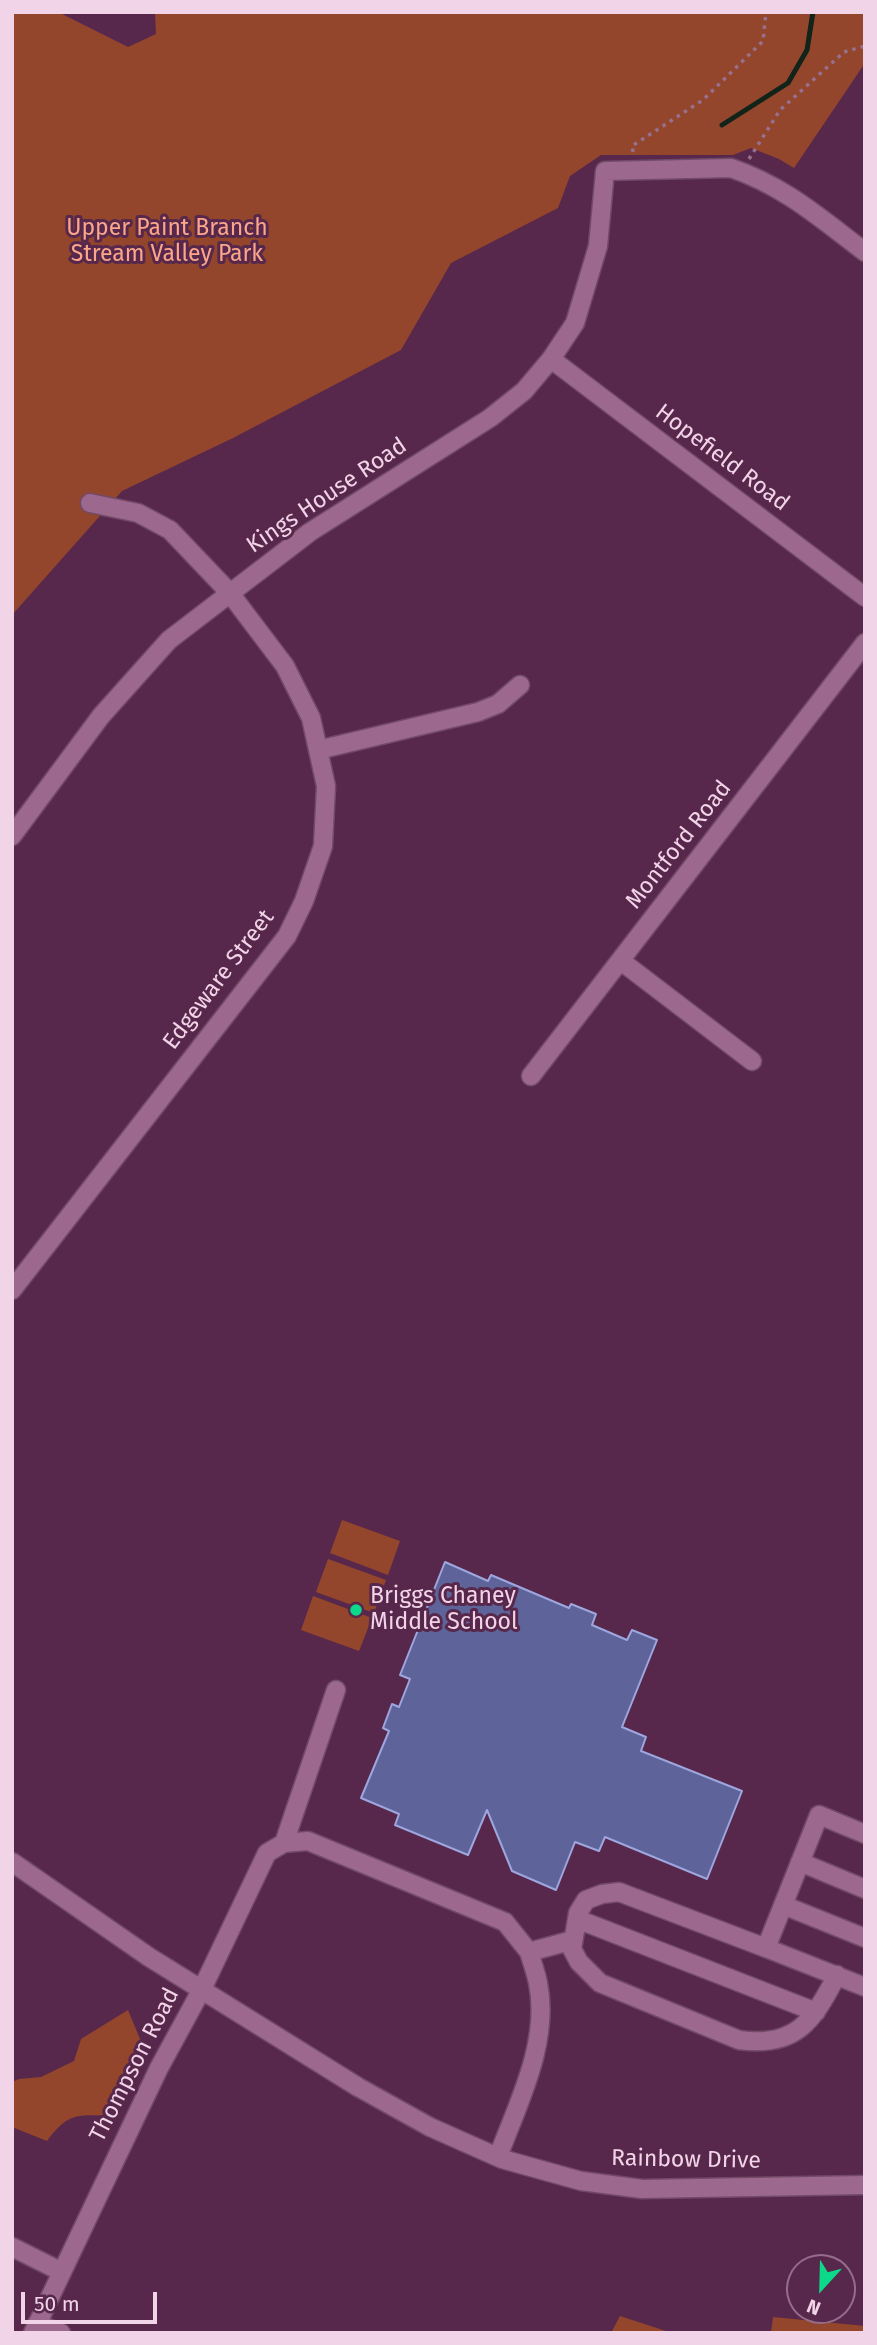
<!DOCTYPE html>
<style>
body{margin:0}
#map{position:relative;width:877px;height:2345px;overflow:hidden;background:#57284b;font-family:"Fira Sans",sans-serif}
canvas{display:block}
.frame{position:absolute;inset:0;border:14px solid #f2d4e8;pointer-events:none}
.north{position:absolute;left:786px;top:2254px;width:70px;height:70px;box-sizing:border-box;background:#57284b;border:2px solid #956d8a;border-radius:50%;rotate:202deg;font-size:19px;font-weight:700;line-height:28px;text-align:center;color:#f2d4e8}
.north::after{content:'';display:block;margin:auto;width:24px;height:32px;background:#0cd98a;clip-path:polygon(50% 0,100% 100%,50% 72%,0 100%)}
.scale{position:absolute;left:21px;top:2292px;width:136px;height:32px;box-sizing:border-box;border:4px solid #f2d4e8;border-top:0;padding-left:9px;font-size:21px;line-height:24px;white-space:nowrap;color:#f2d4e8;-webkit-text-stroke:5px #57284b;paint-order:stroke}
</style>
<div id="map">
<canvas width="877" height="2345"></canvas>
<div class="frame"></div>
<div class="north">N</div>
<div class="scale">50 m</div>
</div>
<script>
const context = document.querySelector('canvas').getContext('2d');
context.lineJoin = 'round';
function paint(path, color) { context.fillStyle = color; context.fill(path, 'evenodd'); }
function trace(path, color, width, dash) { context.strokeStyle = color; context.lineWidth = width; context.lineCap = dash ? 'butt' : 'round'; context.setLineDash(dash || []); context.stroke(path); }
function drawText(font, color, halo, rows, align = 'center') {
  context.font = font + ' "Fira Sans",sans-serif'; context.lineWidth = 6; context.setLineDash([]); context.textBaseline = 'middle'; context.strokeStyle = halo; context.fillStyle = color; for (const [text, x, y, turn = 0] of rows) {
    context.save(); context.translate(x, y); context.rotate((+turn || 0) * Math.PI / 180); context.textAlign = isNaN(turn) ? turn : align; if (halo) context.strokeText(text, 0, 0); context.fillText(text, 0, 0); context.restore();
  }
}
paint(new Path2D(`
 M12,12h46l70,35 28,-13 -1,-22h710v51l-71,105 -15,-9 -28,-11 -18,7h-132l-31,21 -12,32 -107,55 -50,87 -168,88 -111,53 -110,124z
 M342,1520l58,21 -12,34 -58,-22z
 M328,1559l58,21 -12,33 -58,-21z
 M313,1596l59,22 -13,33 -58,-21z
 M128,2010l12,29 3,26 -29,51c-35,-1 -45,-5 -67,25l-35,-14v-45l7,-3 22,-2 33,-16 7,-22z
 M620,2316l52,17h-61z
 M773,2317l92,9v7h-94z`), '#94462c');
trace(new Path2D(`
 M722,125l66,-42 19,-33 6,-38`), '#122319', 5);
const building = new Path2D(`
 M445,1562l43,19 3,-6 78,33 2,-4 25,10 -4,11 35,15 5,-10 25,10 -35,87 24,10 -5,14 101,40 -35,88 -102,-42 -6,14 -24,-9 -19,48 -44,-19 -25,-61 -19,45 -73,-30 4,-11 -38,-16 28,-67 -6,-3 9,-24 7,3 11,-28 -10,-4z`);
paint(building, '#5e6499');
trace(building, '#9ea6df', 2);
const minor = new Path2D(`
 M551,359l314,238
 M318,750l160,-38 20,-8 22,-19
 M12,836l89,-120 68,-76 141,-108 180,-114 34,-27 27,-32 24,-36 23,-77 7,-75 126,-3c53,18 89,50 134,84
 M621,961l131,100
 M531,1076l334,-433
 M12,1290l275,-354 17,-35 19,-55 3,-60 -15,-68 -26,-52 -56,-74 -59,-62 -32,-17 -48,-10
 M865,1834l-46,-19 -53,133 99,39
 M284,1843l52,-153
 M12,1862l137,95 209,130 72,40 72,32 79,22 61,8 223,-4
 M800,1862l65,27
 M783,1905l82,33
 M577,1919l239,93
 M766,1948l-147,-56 -17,2 -16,6 -8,13 -6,36 7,13 21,21 139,57c57,8 74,-19 98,-65
 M498,2157c20,-54 52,-115 40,-174 -2,-10 -6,-21 -9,-31
 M12,2247l50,25
 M37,2324l24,9
 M33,2333l126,-265 43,-79 65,-136 17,-10 24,-2 197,81 24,30 44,-12`);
trace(minor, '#724967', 21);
trace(new Path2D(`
 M633,152l-1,-6 71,-46 60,-59 3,-29
 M749,159l31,-49 64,-58 21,-6`), '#98708d', 3.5, [3.5, 5]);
trace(minor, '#9c688d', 18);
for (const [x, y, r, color] of [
 [356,1610,7,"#0cd98a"]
]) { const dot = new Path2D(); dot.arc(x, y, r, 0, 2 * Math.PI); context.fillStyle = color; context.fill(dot); trace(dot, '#57284b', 2.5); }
drawText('23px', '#fca68a', '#57284b', [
 ["Upper Paint Branch",167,229],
 ["Stream Valley Park",167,255]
]);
drawText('23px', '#f2d4e8', '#57284b', [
 ["Hopefield Road",722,458,37],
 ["Kings House Road",327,496,-34],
 ["Montford Road",679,845,-52],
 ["Edgeware Street",219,980,-53],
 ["Thompson Road",135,2065,-63],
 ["Rainbow Drive",686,2160,1]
]);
drawText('23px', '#f2d4e8', '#57284b', [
 ["Briggs Chaney",370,1597],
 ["Middle School",370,1623]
], 'left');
</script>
